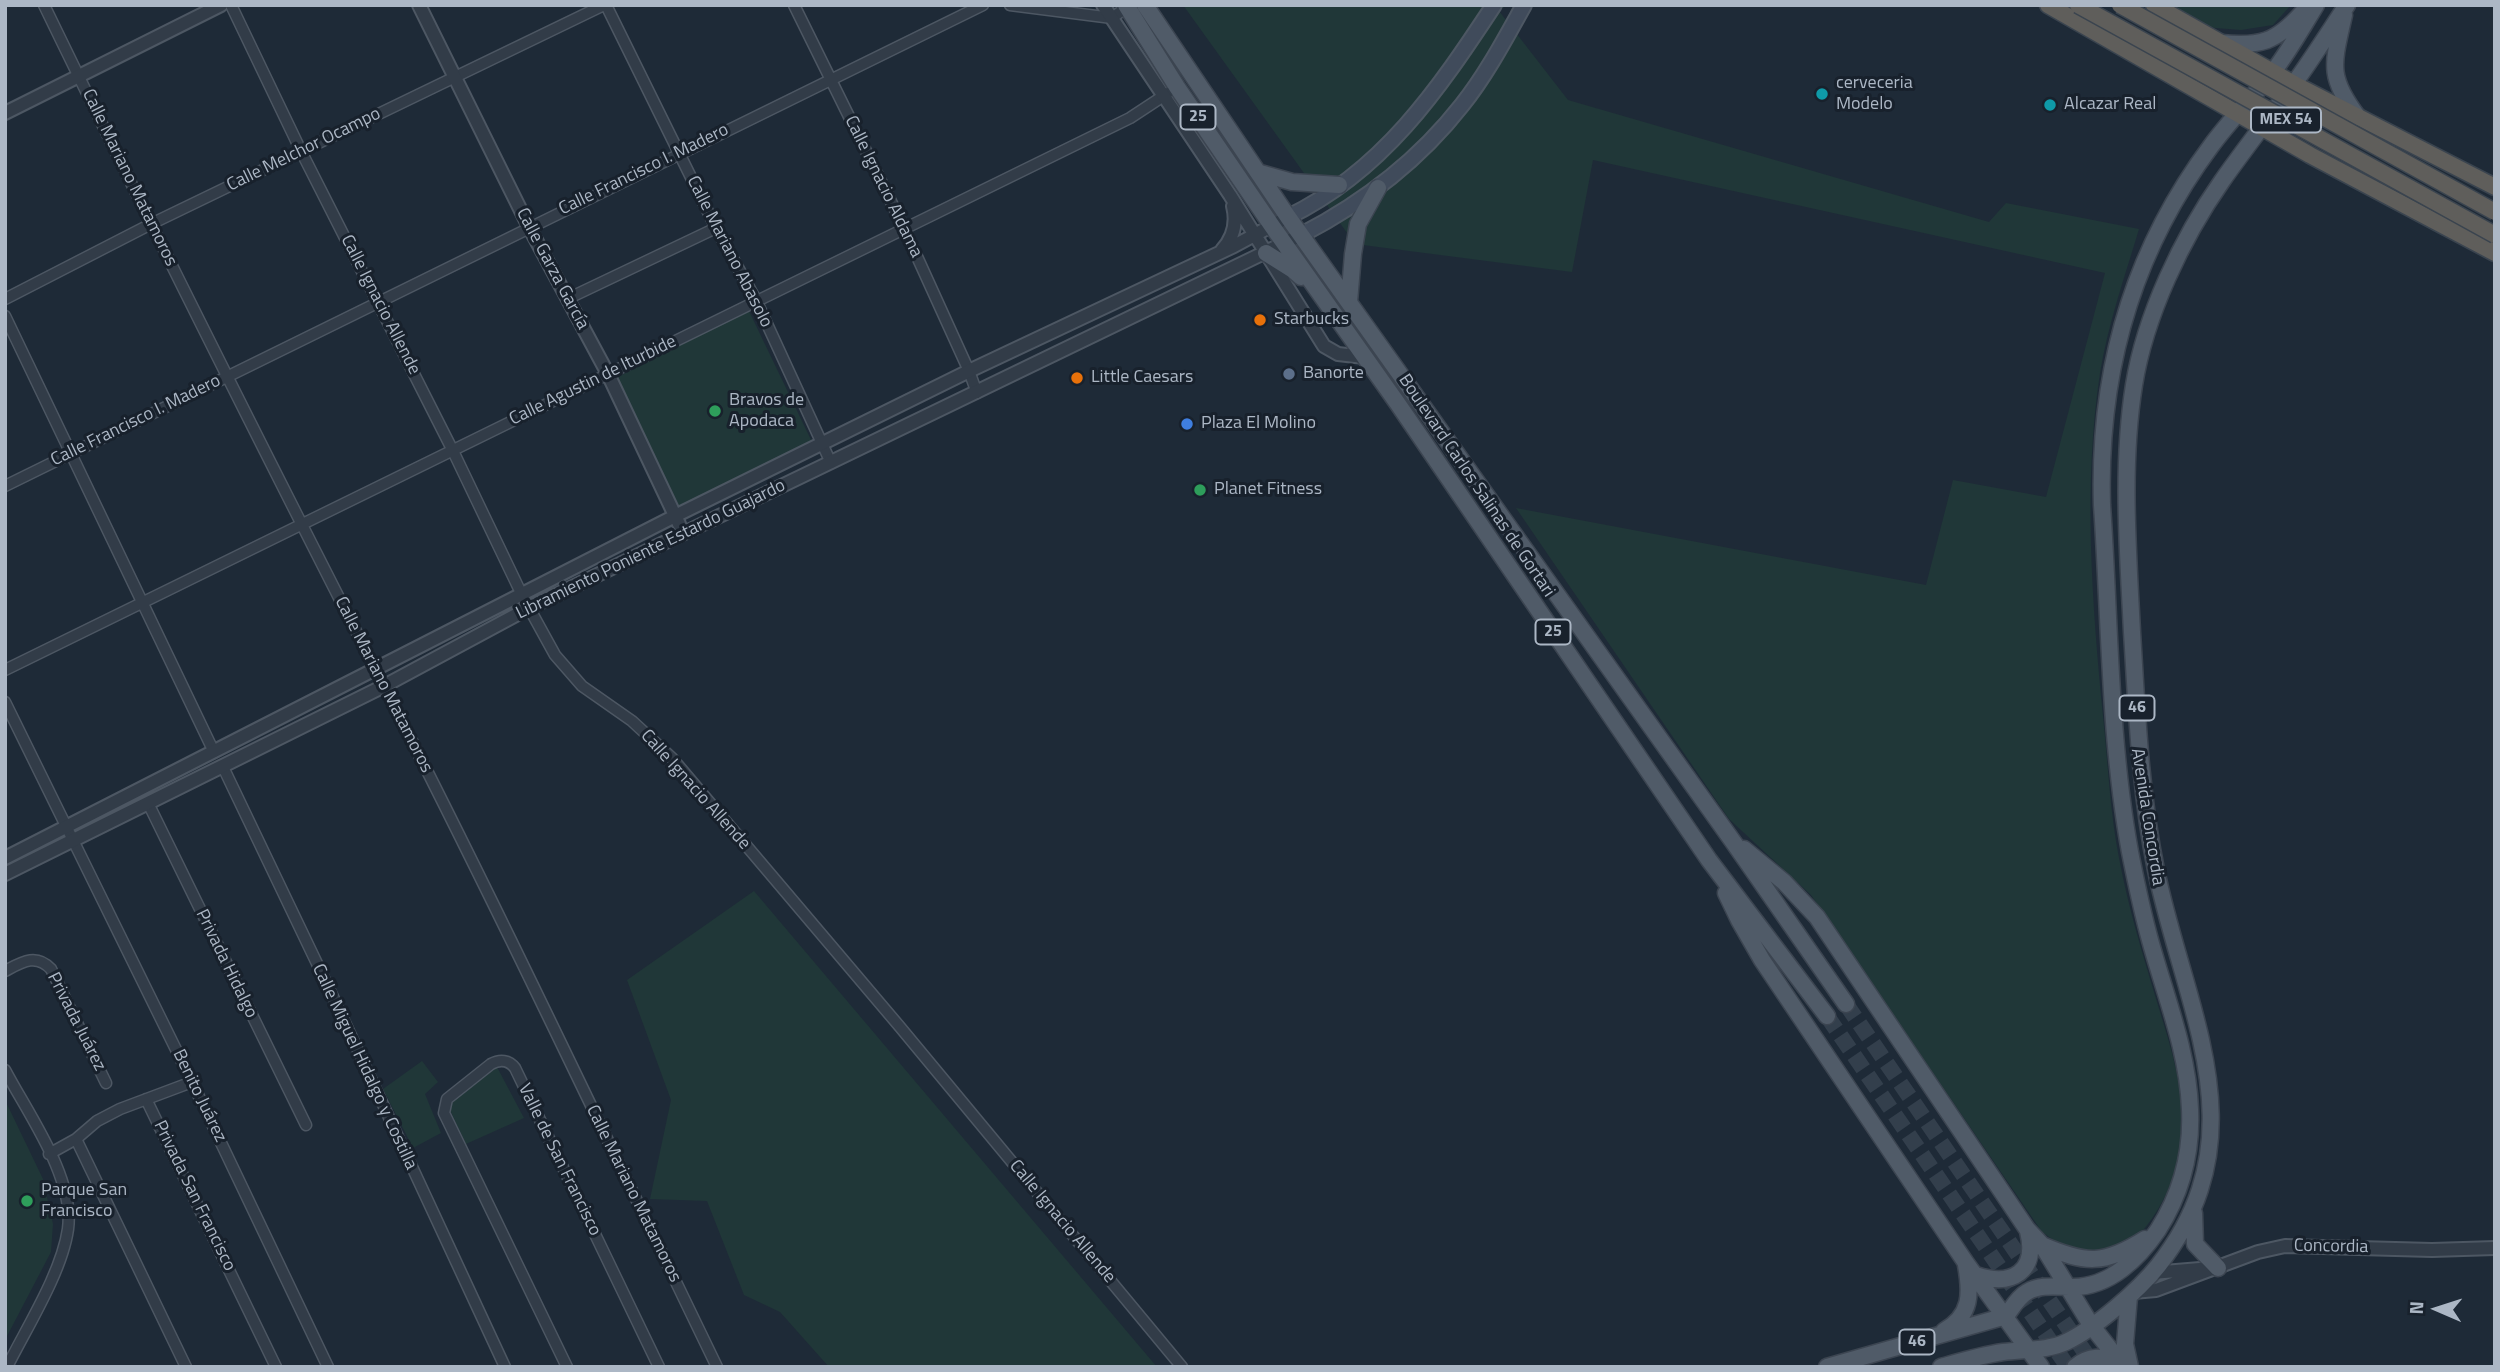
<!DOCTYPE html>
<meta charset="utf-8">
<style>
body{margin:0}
#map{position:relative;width:2500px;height:1372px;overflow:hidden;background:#1e2a37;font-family:"Titillium Web",sans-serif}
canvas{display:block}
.frame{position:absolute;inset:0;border:7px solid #acb7c5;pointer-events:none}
.north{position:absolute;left:2402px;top:1274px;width:70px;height:70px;-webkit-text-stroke:5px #18212c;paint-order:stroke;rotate:273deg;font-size:19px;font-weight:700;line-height:28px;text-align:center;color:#acb7c5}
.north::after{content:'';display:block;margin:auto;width:24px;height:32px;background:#acb7c5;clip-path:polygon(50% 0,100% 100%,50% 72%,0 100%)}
</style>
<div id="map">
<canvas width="2500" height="1372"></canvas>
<div class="frame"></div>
<div class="north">N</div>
</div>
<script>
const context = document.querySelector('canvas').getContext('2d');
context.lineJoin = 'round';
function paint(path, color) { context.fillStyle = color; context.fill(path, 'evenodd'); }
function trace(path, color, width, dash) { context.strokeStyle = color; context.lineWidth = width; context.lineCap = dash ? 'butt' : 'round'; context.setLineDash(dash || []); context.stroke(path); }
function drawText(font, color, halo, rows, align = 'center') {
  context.font = font + ' "Titillium Web",sans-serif'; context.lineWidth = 6; context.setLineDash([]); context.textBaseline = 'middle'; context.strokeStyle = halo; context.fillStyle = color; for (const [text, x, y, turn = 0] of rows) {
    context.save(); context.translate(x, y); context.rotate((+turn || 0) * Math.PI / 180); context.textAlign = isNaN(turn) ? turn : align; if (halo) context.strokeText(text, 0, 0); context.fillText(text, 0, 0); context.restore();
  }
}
paint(new Path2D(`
 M1183,5h324l-8,6 69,89 421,122 17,-19 133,26c-14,47 -31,95 -39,144 -17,112 -8,230 3,343 5,47 7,96 16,142 9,49 24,97 38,144 15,49 32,100 23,151 -6,34 -34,90 -69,100 -25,8 -50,-7 -69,-21l-231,-337 -82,-76 -213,-311 410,77 27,-105 93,17 59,-224 -512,-113 -21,112 -217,-28z
 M2164,5h127l-18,20 -32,5 -38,-3z
 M748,309l65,135 -133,65 -64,-131z
 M754,891l403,476h-328l-49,-55 -36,-17 -37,-94 -57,-2 21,-99 -44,-120z
 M422,1061l16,21 -13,12 16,39 -28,15 -30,-59z
 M497,1067l27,51 -58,26 -18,-38z
 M5,1100l38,79 10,45 -2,28 -46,88z`), '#203738');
trace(new Path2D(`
 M1846,1004l249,363
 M1827,1016l241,351`), '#333f4c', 16, [16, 8]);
const minor = new Path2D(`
 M44,5c111,229 225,456 341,683 115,224 222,452 332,679
 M231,5l70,146 152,300 69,144 33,60 27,31 50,35 40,37 228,269 282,340
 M606,5l110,223 40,72 75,163
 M794,5l110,223 65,143 8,22
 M1010,5l102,13 15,-11
 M5,299l146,-75 453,-219
 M567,299l149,-71
 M5,316l209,436
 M5,486l978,-481
 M5,670l1125,-552 38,-25
 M5,702l187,380 136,285
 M223,767l111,232 171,368
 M148,803l158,322
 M5,971c17,-9 31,-18 46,-2l55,114
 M5,1070c23,44 70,108 63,159 -6,43 -41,98 -61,138
 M146,1099l130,268
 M76,1139l110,228
 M49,1154l27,-15 21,-18 23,-12 72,-27
 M567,1367l-123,-254 3,-14 44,-35c9,-5 18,-4 24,4l144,299`);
const tertiary = new Path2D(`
 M419,5l110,222 79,147 71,150
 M1103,5l127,190 94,151 14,8 26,3
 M5,113l216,-108
 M1222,250c12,-13 15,-28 11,-44
 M5,858l670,-342 294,-145 265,-125 54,-29
 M5,874l379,-188 145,-78 772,-373
 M2152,1273l48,-4
 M2133,1292l23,-2 102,-38 27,-6 147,4 63,-2`);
const secondary = new Path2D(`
 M1288,217c95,-46 150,-127 206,-212
 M1301,235c62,-32 118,-75 161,-130 24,-30 43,-66 62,-100`);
const primary = new Path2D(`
 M1126,5l51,82 95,139 126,178 311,456 118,156
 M1145,5l143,212 446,626 112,161
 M2344,15c-11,49 -17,61 14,102
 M2221,43c39,4 55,-1 81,-30
 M1260,173l32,9 47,3
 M1266,253l27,17 8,7
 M1349,302l4,-48 5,-30 20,-36
 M1744,849l40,33 33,35 210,312 15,16 49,80 33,42
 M1726,893l13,27 23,40 204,303 75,104
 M2194,1213l1,31 23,24
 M2042,1245c44,19 62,20 103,-6
 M1976,1275c36,12 62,-3 52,-44
 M2129,1296l-4,48 5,23
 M1944,1331c28,-16 27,-38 22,-66
 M1827,1367l179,-51c6,-8 12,-19 21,-24 13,-8 31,-5 46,-5 37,0 66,-29 85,-57 23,-36 34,-78 32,-121 -2,-58 -25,-114 -40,-169 -8,-29 -14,-58 -20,-88 -21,-114 -20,-232 -28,-347 -4,-132 30,-253 109,-359 19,-26 42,-49 62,-74 16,-21 29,-44 43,-67
 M1941,1367c21,-6 41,-12 62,-15 21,-3 44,-1 63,-10 28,-13 73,-52 92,-76 104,-132 27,-255 -2,-396 -16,-78 -19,-158 -24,-238 -4,-81 -11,-166 2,-247 11,-69 48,-147 88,-204 23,-33 48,-64 71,-96 19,-26 36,-53 54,-80
 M2075,1367c14,-12 28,-11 45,-5`);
const trunk = new Path2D(`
 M2048,5l262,150 185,98
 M2154,5l140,79 201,103`);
trace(minor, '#4d5763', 13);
trace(tertiary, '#4d5763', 16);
trace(secondary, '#4d5763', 18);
trace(primary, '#3c4551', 19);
trace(trunk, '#3a444f', 19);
trace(minor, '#323c48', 10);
trace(tertiary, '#323c48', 12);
trace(secondary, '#404b5b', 14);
trace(primary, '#505b68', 16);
trace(trunk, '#5f5e5b', 16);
const trunkBridge = new Path2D(`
 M2078,5l417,230
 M2120,5l375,207`);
trace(trunkBridge, '#3a444f', 19, []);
trace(trunkBridge, '#5f5e5b', 16);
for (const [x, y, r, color] of [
 [1822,94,7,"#0f9aa8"],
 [2050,105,7,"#0f9aa8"],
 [1260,320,7,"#e8710a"],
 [1289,374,7,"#5c6f8a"],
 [1077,378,7,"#e8710a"],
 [715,411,7,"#2e9e5b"],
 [1187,424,7,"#3f7fe0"],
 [1200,490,7,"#2e9e5b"],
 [27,1201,7,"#2e9e5b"]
]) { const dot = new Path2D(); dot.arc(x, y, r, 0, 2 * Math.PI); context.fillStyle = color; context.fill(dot); trace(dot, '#18212c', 2.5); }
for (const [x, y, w] of [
 [1198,117,35],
 [2286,120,70],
 [1553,632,35],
 [2137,708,35],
 [1917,1342,35]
]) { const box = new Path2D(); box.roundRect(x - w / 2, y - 12.5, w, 25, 5); context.fillStyle = '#18212c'; context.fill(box); trace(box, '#acb7c5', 2); }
drawText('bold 16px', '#acb7c5', null, [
 ["25",1198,117],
 ["MEX 54",2286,120],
 ["25",1553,632],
 ["46",2137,708],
 ["46",1917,1342]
]);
drawText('18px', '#acb7c5', '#18212c', [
 ["cerveceria",1836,84],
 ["Modelo",1836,105],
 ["Alcazar Real",2064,105],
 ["Starbucks",1274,320],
 ["Banorte",1303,374],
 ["Little Caesars",1091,378],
 ["Bravos de",729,401],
 ["Apodaca",729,422],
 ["Plaza El Molino",1201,424],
 ["Planet Fitness",1214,490],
 ["Parque San",41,1191],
 ["Francisco",41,1212]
], 'left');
drawText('18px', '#acb7c5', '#18212c', [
 ["Calle Melchor Ocampo",304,150,-26],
 ["Calle Francisco I. Madero",644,170,-26],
 ["Calle Mariano Matamoros",129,178,64],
 ["Calle Ignacio Aldama",883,187,64],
 ["Calle Mariano Abasolo",729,252,63],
 ["Calle Garza García",552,269,62],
 ["Calle Ignacio Allende",380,305,63],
 ["Calle Agustin de Iturbide",593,381,-26],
 ["Calle Francisco I. Madero",136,421,-26],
 ["Boulevard Carlos Salinas de Gortari",1476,486,56],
 ["Libramiento Poniente Estardo Guajardo",651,550,-26],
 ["Calle Mariano Matamoros",383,685,63],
 ["Calle Ignacio Allende",695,790,48],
 ["Avenida Concordia",2147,817,81],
 ["Privada Hidalgo",226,964,64],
 ["Privada Juárez",76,1022,63],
 ["Calle Miguel Hidalgo y Costilla",364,1067,65],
 ["Benito Juárez",199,1096,64],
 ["Valle de San Francisco",559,1160,64],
 ["Calle Mariano Matamoros",633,1194,64],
 ["Privada San Francisco",194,1196,64],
 ["Calle Ignacio Allende",1062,1222,50],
 ["Concordia",2331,1247,1]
]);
</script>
